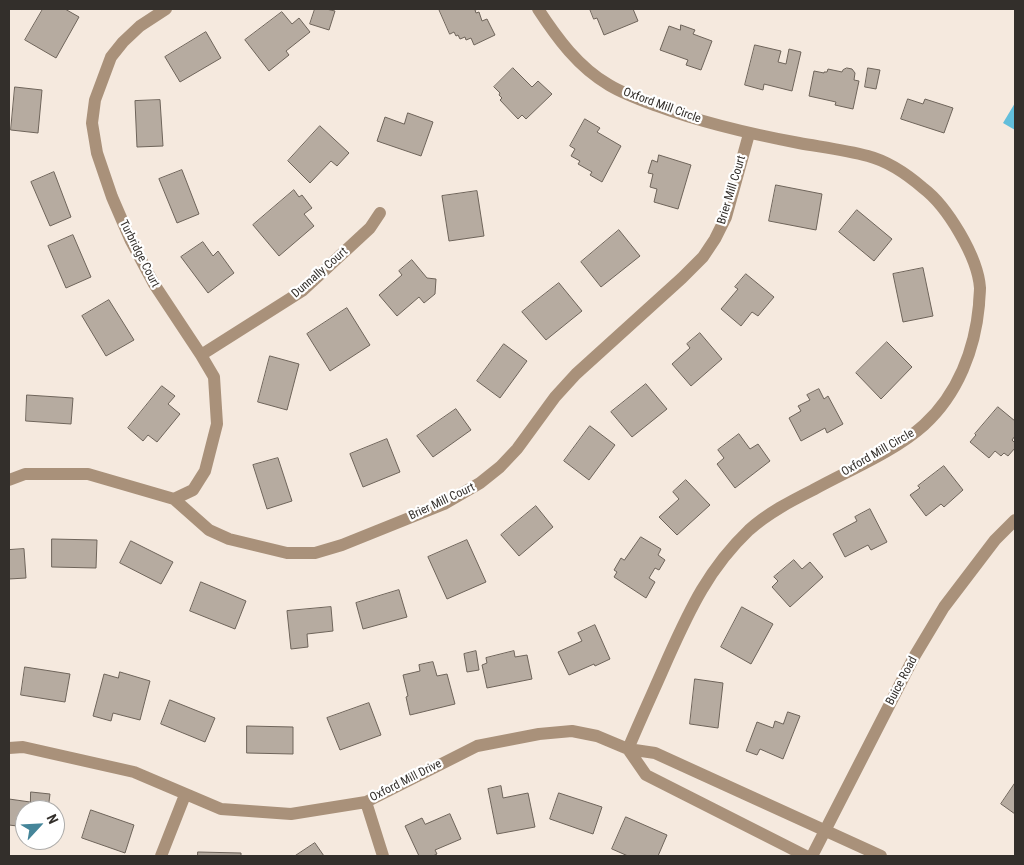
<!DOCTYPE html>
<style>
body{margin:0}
#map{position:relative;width:1024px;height:865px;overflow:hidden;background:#f5e9de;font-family:"Roboto Condensed",sans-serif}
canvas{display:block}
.frame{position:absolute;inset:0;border:10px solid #332f2b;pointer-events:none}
.north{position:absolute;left:15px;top:800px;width:50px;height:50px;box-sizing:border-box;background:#fff;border:1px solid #adacaa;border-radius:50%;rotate:65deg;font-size:14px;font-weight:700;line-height:20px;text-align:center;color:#332f2b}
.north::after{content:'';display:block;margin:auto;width:18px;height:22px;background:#458599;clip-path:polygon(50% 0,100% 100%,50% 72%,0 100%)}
</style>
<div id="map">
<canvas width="1024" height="865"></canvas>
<div class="frame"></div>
<div class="north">N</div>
</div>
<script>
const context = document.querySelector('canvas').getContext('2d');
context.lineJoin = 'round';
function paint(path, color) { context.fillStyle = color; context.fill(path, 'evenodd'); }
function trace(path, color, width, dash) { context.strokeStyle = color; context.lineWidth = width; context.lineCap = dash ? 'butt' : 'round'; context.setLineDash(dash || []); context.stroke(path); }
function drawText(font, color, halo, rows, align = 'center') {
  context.font = font + ' "Roboto Condensed",sans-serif'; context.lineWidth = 4.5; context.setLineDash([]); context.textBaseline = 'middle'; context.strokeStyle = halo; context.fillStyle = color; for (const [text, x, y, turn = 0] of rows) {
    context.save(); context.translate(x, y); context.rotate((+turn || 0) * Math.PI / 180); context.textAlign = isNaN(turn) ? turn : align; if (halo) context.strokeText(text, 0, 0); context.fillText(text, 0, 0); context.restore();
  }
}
paint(new Path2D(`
 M1015,103v27l-12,-7z`), '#62bedb');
const building = new Path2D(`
 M43,9h22l14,8 -23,41 -31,-18z
 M315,9h11l9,2 -6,19 -19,-6z
 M439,9h40l-4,1 1,3 3,-1 3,9 5,-2 8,16 -21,10 -3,-7 -5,2 -1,-3 -5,2 -2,-4 -2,1 -2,-4 -4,2z
 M590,9h43l5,12 -34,14 -7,-17 -3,1z
 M282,12l10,12 7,-6 11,14 -24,19 3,4 -20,16 -24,-31z
 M681,25l14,5 -2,4 19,7 -11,29 -15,-5 2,-5 -28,-10 9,-24 11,4z
 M206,32l15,26 -41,24 -15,-25z
 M755,45l26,6 -3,11 8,2 3,-15 12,3 -9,39 -28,-7 -1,6 -18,-5z
 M513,68l19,19 6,-6 14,13 -26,25 -4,-4 -4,4 -18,-19 2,-2 -3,-3 1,-2 -6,-6z
 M847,68l5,1 3,4 -1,7 5,1 -6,28 -18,-4 1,-3 -27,-6 5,-25 10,2v-1h3l1,-3 14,3 1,-2z
 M868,68l12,2 -4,19 -11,-2z
 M15,87l27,3 -4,43 -27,-3z
 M908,99l15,5 2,-5 28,9 -9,25 -43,-14z
 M160,100l3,46 -26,1 -2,-46z
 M408,113l25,9 -12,34 -44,-15 8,-24 19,7z
 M585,119l15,9 -3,4 24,14 -19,36 -12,-7 2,-3 -14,-8 2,-3 -9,-5 4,-7 -5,-3z
 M320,126l29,27 -12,13 -6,-5 -21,22 -22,-22z
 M659,155l32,10 -13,44 -24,-7 3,-13 -7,-2 3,-13 -5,-1 4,-13 5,2z
 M182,170l17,44 -22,9 -18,-44z
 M54,172l17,45 -21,9 -19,-44z
 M776,185l46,9 -6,36 -47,-9z
 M294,190l5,7 3,-2 10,13 -8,6 10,12 -35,30 -26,-31z
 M477,191l7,45 -35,5 -7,-45z
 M857,210l35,29 -18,22 -35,-29z
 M619,230l21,26 -39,31 -20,-25z
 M73,235l18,42 -25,11 -18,-42z
 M203,242l10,14 5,-5 16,22 -26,20 -27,-36z
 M412,260l15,18 9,1 -1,15 -11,9 -5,-6 -22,19 -18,-21 23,-20 -3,-4z
 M923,268l10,48 -30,6 -10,-48z
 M746,274l28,23 -16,19 -6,-4 -11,14 -20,-17 17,-20 -3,-2z
 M559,283l23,28 -36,29 -24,-28z
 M109,300l25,40 -28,16 -24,-40z
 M347,308l23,37 -40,26 -23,-37z
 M700,333l22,26 -31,27 -19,-22 18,-16 -3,-4z
 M887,342l25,25 -31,32 -25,-26z
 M504,344l23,17 -27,37 -23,-17z
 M270,356l29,8 -12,46 -29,-8z
 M646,384l21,25 -35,28 -21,-25z
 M162,386l13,10 -7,8 12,10 -23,28 -9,-7 -5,6 -15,-13z
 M819,389l5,10 4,-3 15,28 -16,9 -2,-5 -24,13 -12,-23 12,-7 -3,-5 12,-6 -3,-5z
 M27,395l46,3 -2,26 -45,-3z
 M998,407l17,14v15l-3,4 3,3v5l-7,8 -4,-3 -3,3 -6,-5 -6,7 -19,-16 6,-7 -1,-1z
 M456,409l15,21 -38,27 -16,-21z
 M590,426l25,19 -26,35 -25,-19z
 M739,434l11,15 8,-5 12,17 -35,27 -18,-24 7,-6 -6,-8z
 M387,439l13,33 -37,15 -13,-33z
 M278,458l14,43 -25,8 -14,-44z
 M944,466l19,24 -19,17 -3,-3 -15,12 -16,-21 10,-7 -2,-2z
 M686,480l24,25 -33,30 -18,-18 20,-18 -6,-7z
 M536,506l17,21 -34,29 -18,-21z
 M870,509l17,33 -16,8 -3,-5 -23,12 -12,-23 24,-13 -2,-4z
 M641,537l20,12 -3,6 7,5 -6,10 -4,-2 -6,10 6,4 -9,16 -32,-21 3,-5 -3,-2 7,-12 3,2z
 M52,539l45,1 -1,28 -44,-1z
 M467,540l19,42 -39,17 -19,-42z
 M131,541l42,21 -12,22 -41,-21z
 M24,549l2,29 -17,1v-29z
 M794,560l8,9 8,-7 13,15 -33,30 -18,-20 6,-6 -4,-4z
 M201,582l45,19 -11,28 -45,-18z
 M399,590l8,27 -44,12 -7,-26z
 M331,607l2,24 -26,3 1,13 -17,2 -4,-38z
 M742,607l31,17 -22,40 -30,-17z
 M595,625l15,34 -15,7 -1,-2 -25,11 -11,-23 24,-11 -4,-8z
 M476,651l3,19 -12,2 -3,-18z
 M514,651l1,6 12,-2 5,24 -45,9 -5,-23 5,-2 -1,-5z
 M433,662l4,14 10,-2 8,30 -45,11 -4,-18 2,-1 -5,-21 17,-4 -1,-6z
 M25,667l45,7 -5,28 -44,-7z
 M120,672l30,9 -10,39 -27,-7 -2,8 -18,-5 11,-42 14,4z
 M695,679l28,4 -5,45 -28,-4z
 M170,700l45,18 -10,24 -44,-18z
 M369,703l12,32 -41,15 -13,-32z
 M788,712l12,4 -17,43 -23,-10 -3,6 -11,-4 11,-29 16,6 2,-7 8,3z
 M247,726l46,1v27l-46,-1z
 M1015,783v31l-14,-10z
 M501,786l2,12 25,-5 7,34 -38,7 -9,-45z
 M31,792l19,2 -2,16h-23v17l-16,-2v-26l21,3z
 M559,793l43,14 -9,27 -43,-15z
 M91,810l43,15 -9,28 -43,-15z
 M450,814l11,25 -26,11 2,4 -4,2h-14l-14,-30 17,-8 3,6z
 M626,817l41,18 -9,21h-30l-16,-7z
 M315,843l9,13h-29z
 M198,852l43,1v3h-43z`);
paint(building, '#b6aba0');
trace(building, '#6e645a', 1);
trace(new Path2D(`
 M166,9l-26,17 -17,16 -12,15 -16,43 -3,23 5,30 15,44 19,44 23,43 47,71 13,22 3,47 -12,47 -12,19 -19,9
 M538,9c19,29 40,58 71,76 15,9 32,15 48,21 46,17 94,28 142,37 22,4 46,7 69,13 19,5 40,19 55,32 24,18 55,69 57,100 0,5 -1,12 -1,17 -4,44 -21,89 -55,120 -30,27 -75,45 -111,65 -22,11 -45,23 -64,40 -40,38 -59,79 -81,128 -13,30 -27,60 -40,91
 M201,355l101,-64 68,-63 10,-15
 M9,480l16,-6h63l86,25 35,31 20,9 58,14h28l27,-8 102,-41 36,-21 20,-16 17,-18 38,-52 21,-23 106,-96 21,-21 12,-18 11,-22 23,-83
 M9,748l14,-1 111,25 87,37 70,5 75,-12 111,-56 62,-12 33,-3 25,5 31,13 27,4 226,103
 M628,749l18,26 160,81
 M366,802l17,54
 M161,856l24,-61`), '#a9917a', 12);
trace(new Path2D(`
 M812,856l102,-199 30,-50 51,-67 20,-20`), '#a9917a', 12);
drawText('12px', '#332f2b', '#fff', [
 ["Oxford Mill Circle",662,106,20],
 ["Brier Mill Court",732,190,-73],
 ["Turbridge Court",139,254,63],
 ["Dunnally Court",320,273,-41],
 ["Oxford Mill Circle",878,453,-30],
 ["Brier Mill Court",442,502,-25],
 ["Buice Road",902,681,-62],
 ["Oxford Mill Drive",406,781,-27]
]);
</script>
